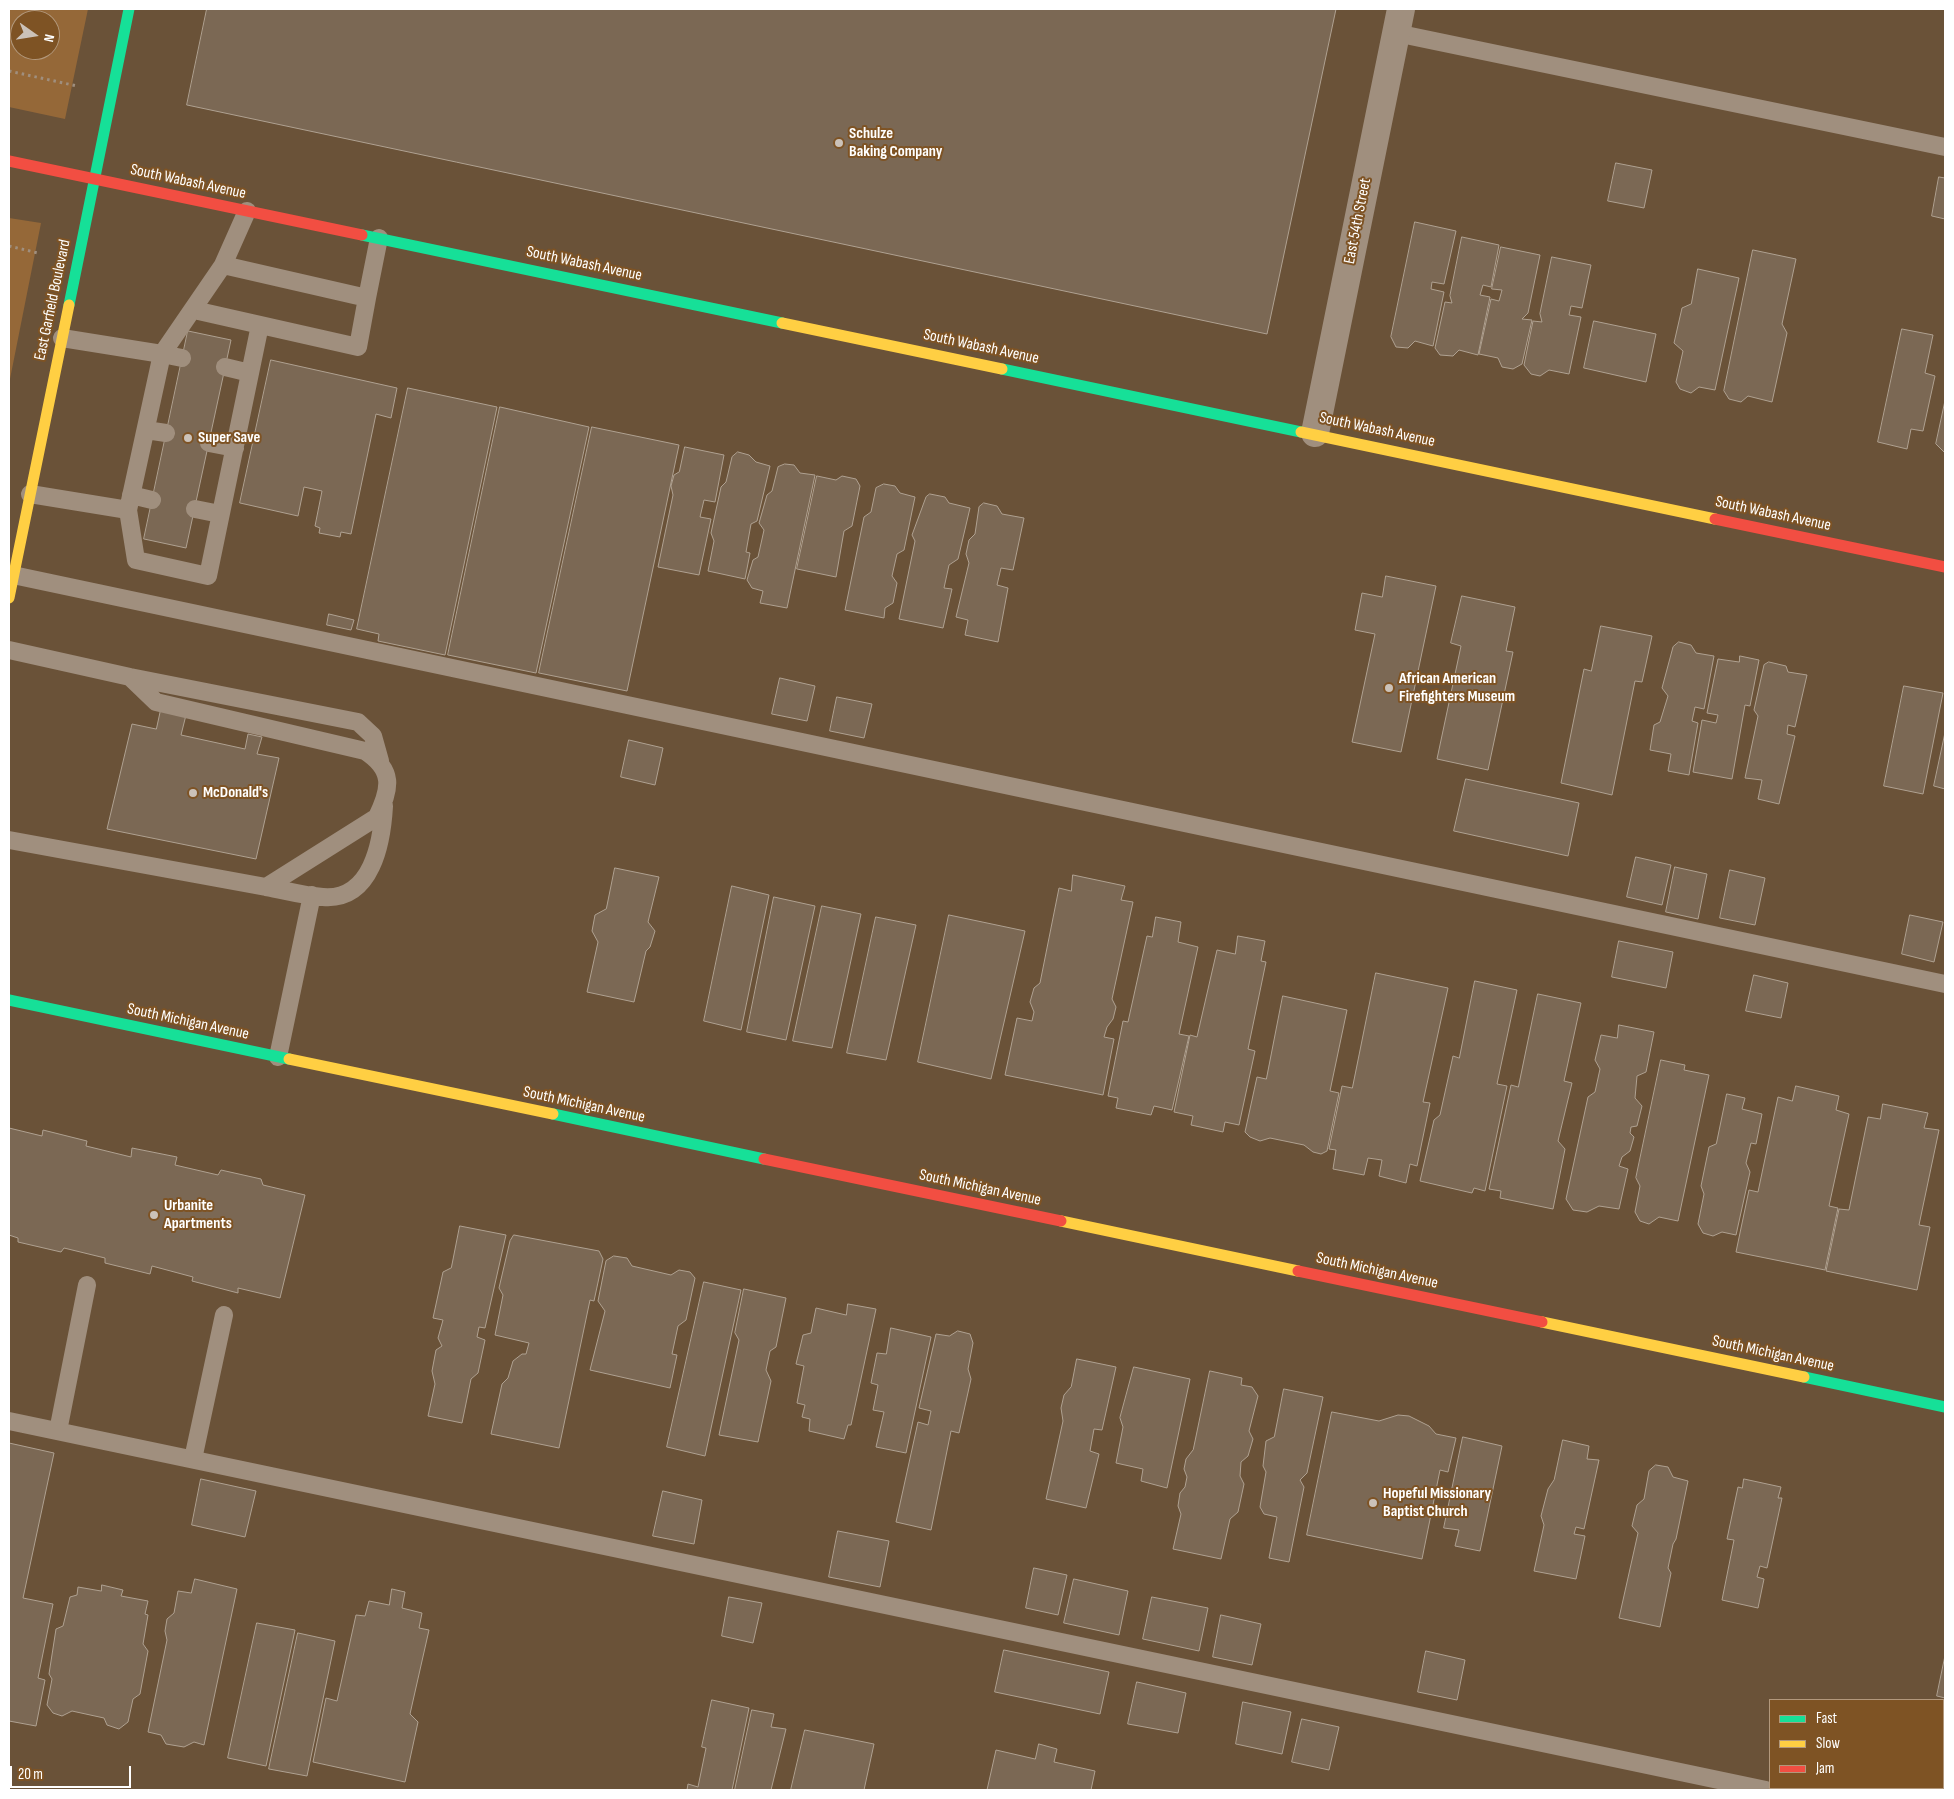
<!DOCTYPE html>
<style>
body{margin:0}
#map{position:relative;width:1954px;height:1799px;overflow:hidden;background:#6a5238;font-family:"Sofia Sans Condensed",sans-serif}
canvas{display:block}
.frame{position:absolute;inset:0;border:10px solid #fff;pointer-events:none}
.legend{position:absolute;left:1769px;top:1699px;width:175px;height:90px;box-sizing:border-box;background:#7e5324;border:1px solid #b2987c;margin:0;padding:6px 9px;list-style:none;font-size:15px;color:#fff}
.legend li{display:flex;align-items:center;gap:10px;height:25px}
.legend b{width:25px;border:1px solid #b2987c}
.north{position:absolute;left:10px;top:10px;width:50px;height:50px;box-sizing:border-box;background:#7e5324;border:1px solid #b2987c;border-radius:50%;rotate:103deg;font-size:14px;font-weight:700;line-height:20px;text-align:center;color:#fff}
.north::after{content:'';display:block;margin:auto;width:18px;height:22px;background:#cbc2b9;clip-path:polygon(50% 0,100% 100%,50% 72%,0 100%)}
.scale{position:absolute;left:10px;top:1766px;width:121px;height:22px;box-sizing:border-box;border:2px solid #fff;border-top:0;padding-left:6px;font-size:15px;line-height:18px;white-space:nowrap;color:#fff;-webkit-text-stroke:4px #7e5324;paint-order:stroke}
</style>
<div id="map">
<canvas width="1954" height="1799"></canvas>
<div class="frame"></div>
<ul class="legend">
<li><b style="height:6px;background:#16e098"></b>Fast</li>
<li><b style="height:6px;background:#ffcf43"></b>Slow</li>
<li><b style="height:6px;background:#f24e42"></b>Jam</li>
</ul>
<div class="north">N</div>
<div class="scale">20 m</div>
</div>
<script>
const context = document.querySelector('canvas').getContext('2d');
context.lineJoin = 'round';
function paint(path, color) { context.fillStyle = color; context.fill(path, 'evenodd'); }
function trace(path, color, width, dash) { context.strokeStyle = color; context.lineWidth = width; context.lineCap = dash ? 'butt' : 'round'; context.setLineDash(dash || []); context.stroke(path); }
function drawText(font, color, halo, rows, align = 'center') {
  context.font = font + ' "Sofia Sans Condensed",sans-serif'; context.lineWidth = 4; context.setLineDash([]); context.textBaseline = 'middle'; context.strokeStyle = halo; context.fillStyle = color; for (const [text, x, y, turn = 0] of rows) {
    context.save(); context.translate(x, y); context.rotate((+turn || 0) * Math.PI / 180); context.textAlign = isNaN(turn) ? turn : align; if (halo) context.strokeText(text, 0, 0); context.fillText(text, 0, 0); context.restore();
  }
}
paint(new Path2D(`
 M9,9h79l-23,110 -56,-12zM20,20h30v30h-30z
 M9,218l32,5 -32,161z`), '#956838');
const building = new Path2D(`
 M207,9h1129l-69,325 -1080,-229z
 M1616,163l36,7 -8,38 -36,-7z
 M1939,177l6,1v41l-13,-3z
 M1415,222l41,9 -12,53 -12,-2 -1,7 13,3 -11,54 -18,-5 -7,7 -12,-1 -5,-10z
 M1462,237l37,8 -8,42 -8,-2 -3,10 10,2 -12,58 -19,-5 -6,6 -13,-1 -5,-7 10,-46 7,1 -2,-7z
 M1501,247l39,8 -12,58 -6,6 10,1 -10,44 -9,5 -11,-2 -4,-9 -19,-4 12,-55 8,2 3,-11 -10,-1z
 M1753,250l43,9 -14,65 5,9 -15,69 -24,-6 -7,6 -12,-3 -5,-8z
 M1552,257l39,8 -9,43 -11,-2 -2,9 12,2 -12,57 -20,-4 -9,6 -9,-2 -7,-9 9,-44 9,1 -2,-8z
 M1698,269l41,9 -24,112 -16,-3 -8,6 -11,-4 -4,-7 7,-31 -9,-8 8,-35 9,-4z
 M1594,321l62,13 -10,48 -62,-14z
 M1902,329l31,6 -8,38 10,3 -12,55 -12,-2 -4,20 -29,-7z
 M188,331l43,9 -45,208 -42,-9z
 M271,360l126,28 -6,30 -15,-4 -25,120 -10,-2 -1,5 -21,-4 1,-5 -5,-2 7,-35 -18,-4 -6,29 -58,-13z
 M408,388l89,19 -52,248 -67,-14 1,-7 -22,-5z
 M1945,401v52l-9,-9z
 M500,407l89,20 -53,246 -88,-18z
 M592,427l87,18 -52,246 -88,-18z
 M685,447l39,8 -9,47 -11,-2 -4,17 11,2 -12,56 -41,-8 15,-72 -2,-9 3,-11 5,-3z
 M738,452l11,3 7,7 14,4 -13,55 -6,3 -5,28 4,1 -5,26 -37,-8 6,-30 -3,-8 10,-46 5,-5 6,-25z
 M785,464l9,1 6,8 15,2 -28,133 -27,-5 3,-12 -11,-3 -5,-8 6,-20 5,-3 6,-27 -5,-7 8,-28 5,-4 6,-24z
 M817,476l19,4 6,-4 14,3 4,7 -8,40 -8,5 -8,46 -39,-8z
 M884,484l11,2 5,7 15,4 -11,53 -7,4 -5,22 5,7 -4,20 -8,5 -1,10 -39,-8 19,-93 7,-5 5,-24z
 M930,494l15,3 4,6 21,5 -12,51 -9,6 -5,23 8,1 -9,39 -44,-9 16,-78 -3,-6 14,-38z
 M984,503l13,3 5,8 22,4 -11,52 -12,-2 -4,17 11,3 -10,54 -33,-7 3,-15 -12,-3 13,-54 -3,-9 3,-14 6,-6 4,-27z
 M1386,576l50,10 -35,166 -49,-10 23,-108 -20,-4 7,-37 20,4z
 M1462,596l53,11 -9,44 7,1 -25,118 -51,-11 24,-113 -10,-3z
 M329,614l25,6 -3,10 -24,-5z
 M1601,626l51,10 -10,46 -7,-1 -23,114 -51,-12 23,-114 7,2z
 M1679,642l12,3 5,8 18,3 -10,53 -9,-2 -3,14 6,2 -9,52 -21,-4 3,-17 -21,-4 4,-25 6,-3 8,-26 -6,-8 11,-41z
 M1740,656l19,4 -9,46 -5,-1 -13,74 -39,-7 9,-52 14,3 2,-8 -11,-2 11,-54 21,3z
 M1769,662l17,4 2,6 19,3 -12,52 -7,-2 -1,9 8,2 -16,68 -21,-5 4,-19 -17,-2 13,-62 -4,-6 10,-45z
 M780,678l35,8 -8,35 -35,-7z
 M1904,686l39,7 -20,101 -39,-8z
 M837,697l35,7 -8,34 -34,-7z
 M162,705l25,6 -6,24 64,14 3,-15 14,3 -5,17 22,4 -23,101 -149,-30 25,-105 24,5z
 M1945,733v56l-11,-3z
 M629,740l34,8 -8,37 -34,-8z
 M1466,779l113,24 -11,53 -114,-25z
 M1636,857l35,8 -9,40 -35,-8z
 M1675,867l32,7 -9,45 -32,-7z
 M615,868l44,9 -11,45 7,9 -5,16 -4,4 -12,51 -47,-10 11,-50 -6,-11 3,-16 11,-6z
 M1730,870l35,8 -10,47 -35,-7z
 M1073,875l52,11 -4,14 12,2 -21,97 4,8 -3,12 -6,8 -3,10 10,2 -11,56 -98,-20 12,-57 15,3 2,-9 -4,-10 4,-14 6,-5 19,-95 12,3z
 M732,886l37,9 -28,135 -37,-9z
 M774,897l41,9 -29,134 -39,-8z
 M822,906l39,8 -29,134 -39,-7z
 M949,915l76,16 -34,148 -73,-17z
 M1910,915l33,7 -9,40 -32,-8z
 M876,917l40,8 -30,135 -39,-7z
 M1156,917l25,5 -3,20 20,5 -19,87 10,2 -17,74 -18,-4 -3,9 -35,-7 2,-10 -10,-2 15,-75 5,1 19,-86 5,1z
 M1238,936l27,5 -4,20 5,1 -18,87 7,2 -16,74 -14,-3 -2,10 -32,-7 2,-9 -19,-4 16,-77 7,2 20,-87 18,4z
 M1619,941l54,11 -7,36 -54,-11z
 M1376,973l72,15 -25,114 7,1 -13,63 -7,-2 -4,19 -27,-7 3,-16 -14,-2 -4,17 -31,-6 3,-19 -7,-1 13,-63 10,2z
 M1754,975l34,8 -7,35 -35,-7z
 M1475,981l42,9 -20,94 10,2 -22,105 -11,-3 -2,5 -52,-12 14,-61 6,-5 13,-59 6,2z
 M1538,994l43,9 -17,78 8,2 -14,58 7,8 -12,60 -53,-11 1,-7 -12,-2 22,-104 7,2z
 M1283,996l64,14 -17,81 9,2 -12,58 -6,3 -8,-2 -9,-7 -34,-7 -10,3 -10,-4 -5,-5 12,-55 9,2z
 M1619,1025l35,7 -8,40 -9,4 -2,22 7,8 -5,20 -6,1 -1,6 4,4 -4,14 -8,6 -3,9 9,3 -9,40 -20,-3 -12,6 -14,-2 -7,-11 22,-102 7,-5 5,-23 -5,-9 6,-25 16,3z
 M1661,1060l24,5 -1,5 25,5 -31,146 -19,-4 -10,7 -9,-3 -5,-9 5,-26 -4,-8z
 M1796,1086l43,10 -3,14 13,4 -20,92 9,2 -13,62 -89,-18 13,-62 9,2 20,-95 14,4z
 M1727,1094l18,4 -3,11 20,5 -6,30 -5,-1 -5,20 4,9 -14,63 -14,-3 -9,4 -10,-3 -5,-9 6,-30 -3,-8 8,-39 7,-3z
 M1883,1104l45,9 -4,15 15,2 -20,95 11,2 -13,63 -91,-19 13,-62 10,1 19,-93 12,2z
 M9,1128l33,8 1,-6 44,11 -1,5 45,11 1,-9 45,9 -2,8 43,10 3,-5 40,9 2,6 42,10 -25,103 -42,-10v5l-46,-12 1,-4 -41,-11 -2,8 -45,-11v-5l-41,-10 -3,4 -43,-10v-4l-9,-3z
 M460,1226l46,9 -21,93 -6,-1 -2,10 8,3 -7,33 -7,6 -9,44 -34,-7 7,-32 -3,-13 4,-21 6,-4 -4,-8 5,-18 -10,-2 10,-46 8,-4z
 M514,1235l85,16 4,8 -9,42 -4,-1 -31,148 -68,-14 11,-50 6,-6 5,-17 9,-7h4l3,-11 -34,-8 8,-40 -4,-7 11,-47z
 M614,1256l13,2 5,8 39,9 8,-5 11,2 5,6 -9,42 -8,6 -6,28 5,1 -7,33 -80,-18 15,-59 -7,-10 8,-40z
 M704,1282l37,8 -36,166 -38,-9z
 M744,1289l42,9 -10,49 -6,4 -4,19 5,11 -13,61 -39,-7 20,-95 -4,-7z
 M848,1304l28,5 -25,116h-3l-4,14 -35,-8 1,-12 -8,-2 3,-12 -8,-2 7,-37 -8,-2 7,-29 8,-2 5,-25 30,7z
 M891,1328l40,9 -25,116 -30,-6 8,-35 -11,-2 5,-25 -7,-2 6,-30 9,1z
 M958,1331l12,3 3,9 -5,26 3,10 -12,54 -8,-2 -20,99 -35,-8 22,-100 10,3 3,-14 -12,-3 17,-74 13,2z
 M1077,1359l39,8 -14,63 -8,-1 -4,22 9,3 -13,54 -40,-9 17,-78 -2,-13 3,-13 7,-8z
 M1134,1367l56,12 -23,109 -26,-7 2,-12 -27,-6 7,-36 -3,-9z
 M1210,1371l32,7 -1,7 11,2 6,9 -9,35 4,8 -5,17 -7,6 -1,14 4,8 -6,28 -8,7 -9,40 -48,-10 8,-35 -3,-8 2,-13 5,-6 2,-10 -3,-8 2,-10 7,-9z
 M1284,1389l39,8 -16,76 -7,7 4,7 -15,75 -20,-4 8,-41 -13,-3 -4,-7 6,-35 -3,-6 3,-25 8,-4z
 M1332,1412l47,9 19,-6 11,1 20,10 7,8 20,4 -8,34 -8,-2 -18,89 -115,-24z
 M1463,1437l39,9 -22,105 -25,-5 4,-16 -15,-2z
 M1563,1440l26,6 -2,13 12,1 -15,69 -8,-2 -2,7 11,2 -9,43 -42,-8 10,-46 -3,-9 7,-27 6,-9z
 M9,1443l45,10 -31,145 30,6 -15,74 7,2 -9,46 -27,-5z
 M1656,1465l12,2 5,10 15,4 -12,58 -3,5 -5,24 3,5 -11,54 -41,-9 19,-85 -6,-7 5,-21 7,-6 5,-28z
 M201,1479l55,12 -11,46 -53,-12z
 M1744,1479l37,8 -3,11h4l-15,70 -7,-2 -3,11 7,2 -6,29 -36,-8 12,-60 -7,-1 11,-52 4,1z
 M663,1491l39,9 -8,44 -41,-8z
 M838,1531l51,10 -9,46 -51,-10z
 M1034,1568l33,7 -9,40 -32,-7z
 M195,1579l42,10 -33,156 -10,-3 -10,5 -18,-3 -5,-9 -13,-3 19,-92 -2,-9 2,-12 7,-6 4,-22 13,2z
 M1074,1579l54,12 -9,44 -55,-12z
 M102,1585l21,5 -2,6 27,5 -3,13 3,1 -5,29 5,7 -8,43 -7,5 -5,23 -9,7 -12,-4 -3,-7 -32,-7 -10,5 -9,-3 -6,-8 5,-26 -3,-5 7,-45 7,-3 7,-29 7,-2 1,-8 23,4z
 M392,1589l13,3 -3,16 20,5 -3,15 10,2 -19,84 8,8 -13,60 -92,-20 13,-64 11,3 19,-86 9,1 4,-15 20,4z
 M729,1597l33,6 -9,40 -31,-7z
 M1152,1597l56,11 -9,43 -56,-12z
 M1221,1615l40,9 -9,41 -39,-8z
 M257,1623l38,7 -29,136 -38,-8z
 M298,1633l37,8 -28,135 -38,-7z
 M1004,1650l105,22 -9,42 -105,-22z
 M1426,1651l39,9 -8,40 -39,-8z
 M1945,1656v42l-8,-2z
 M1137,1682l49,11 -8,40 -50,-9z
 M712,1700l37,8 -17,82h-45l1,-6 10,3 8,-39 -4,-1z
 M1243,1702l48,10 -9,42 -46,-10z
 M752,1710l22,4 -3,13 15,2 -15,61h-36z
 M1302,1719l37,8 -10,43 -37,-8z
 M1943,1719l2,1v70h-34l1,-2h31z
 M805,1730l69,14 -10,46h-73z
 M1039,1744l18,5 -3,13 41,9 -4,19h-104l9,-40 39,9z`);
paint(building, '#7b6854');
trace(building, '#afa191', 1);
trace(new Path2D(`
 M9,71l68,15
 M9,246l29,7`), '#a08f7e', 3, [2.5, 4]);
trace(new Path2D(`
 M1396,33l549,114
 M223,265l144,33 12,-60
 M194,310l164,37 9,-49
 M62,338l100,16 61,-89 24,-54
 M225,367l25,6
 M146,430l20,3
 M209,443l26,5
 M30,494l98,16 34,-156 20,4
 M131,495l21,5
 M195,509l25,5
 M128,510l8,50 72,16 52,-251
 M13,575l1932,409
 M9,650l121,27 228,45 15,14 7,25
 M9,840l257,47 111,-70c14,-29 17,-47 -12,-66l-209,-49 -26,-25
 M266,887c18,3 38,9 57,10 49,4 59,-55 61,-91
 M278,1057l34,-162
 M9,1421l1757,369
 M58,1431l29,-146
 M193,1459l31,-144`), '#a08f7e', 18);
trace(new Path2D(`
 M1315,433l86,-424`), '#a08f7e', 28);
trace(new Path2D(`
 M362,235l420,88
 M69,305l60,-296
 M1002,369l299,63
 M9,1000l280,59
 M553,1114l211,45
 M1804,1377l141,30`), '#16e098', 11);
trace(new Path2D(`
 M782,323l220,46
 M1301,432l414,87
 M9,598l60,-293
 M289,1059l264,55
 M1061,1221l237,50
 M1542,1322l262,55`), '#ffcf43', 11);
trace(new Path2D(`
 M9,161l353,74
 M1715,519l230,48
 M764,1159l297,62
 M1298,1271l244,51`), '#f24e42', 11);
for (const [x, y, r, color] of [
 [839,143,5,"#cbc2b9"],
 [188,438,5,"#cbc2b9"],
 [1389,688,5,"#cbc2b9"],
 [193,793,5,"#cbc2b9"],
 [154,1215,5,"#cbc2b9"],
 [1373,1503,5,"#cbc2b9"]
]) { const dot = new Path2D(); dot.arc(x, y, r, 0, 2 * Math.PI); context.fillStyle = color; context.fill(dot); trace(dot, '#7e5324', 2); }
drawText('bold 16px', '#fff', '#7e5324', [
 ["Schulze",849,134],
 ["Baking Company",849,152],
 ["Super Save",198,438],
 ["African American",1399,679],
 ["Firefighters Museum",1399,697],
 ["McDonald's",203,793],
 ["Urbanite",164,1206],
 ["Apartments",164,1224],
 ["Hopeful Missionary",1383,1494],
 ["Baptist Church",1383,1512]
], 'left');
drawText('16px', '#fff', '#7e5324', [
 ["South Wabash Avenue",188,182,12],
 ["East 54th Street",1358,221,-79],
 ["South Wabash Avenue",584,264,12],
 ["East Garfield Boulevard",53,300,-78],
 ["South Wabash Avenue",981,347,12],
 ["South Wabash Avenue",1377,430,12],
 ["South Wabash Avenue",1773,514,12],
 ["South Michigan Avenue",188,1022,12],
 ["South Michigan Avenue",584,1105,12],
 ["South Michigan Avenue",980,1188,12],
 ["South Michigan Avenue",1377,1271,12],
 ["South Michigan Avenue",1773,1354,12]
]);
</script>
